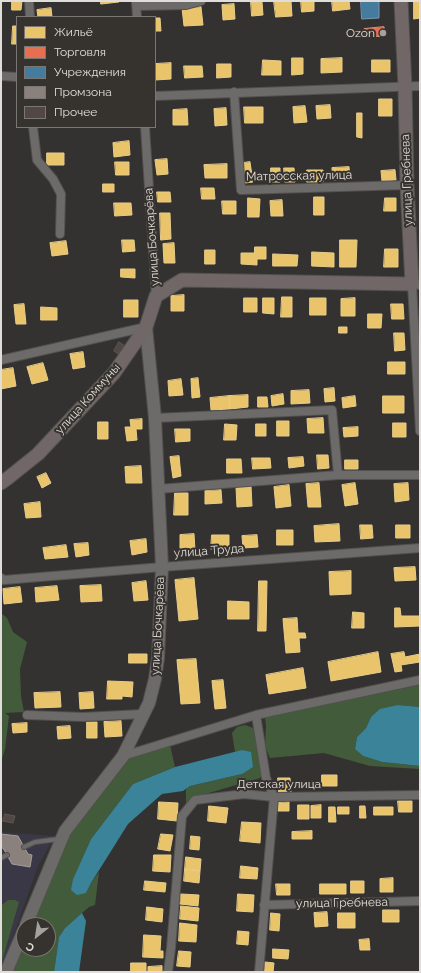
<!DOCTYPE html>
<meta charset="utf-8">
<style>
body{margin:0}
#map{position:relative;width:421px;height:973px;overflow:hidden;background:#343230;font-family:Raleway,sans-serif}
canvas{display:block}
.frame{position:absolute;inset:0;border:2px solid #e0dddb;pointer-events:none}
.legend{position:absolute;left:16px;top:16px;width:140px;height:112px;box-sizing:border-box;background:#36322e;border:1px solid #7a7673;margin:0;padding:5px 7px;list-style:none;font-size:12px;color:#e0dddb}
.legend li{display:flex;align-items:center;gap:8px;height:20px}
.legend b{width:20px;border:1px solid #7a7673}
.north{position:absolute;left:16px;top:917px;width:40px;height:40px;box-sizing:border-box;background:#36322e;border:1px solid #7a7673;border-radius:50%;rotate:210deg;font-size:11px;font-weight:700;line-height:16px;text-align:center;color:#e0dddb}
.north::after{content:'';display:block;margin:auto;width:14px;height:18px;background:#a4a19f;clip-path:polygon(50% 0,100% 100%,50% 72%,0 100%)}
</style>
<div id="map">
<canvas width="421" height="973"></canvas>
<div class="frame"></div>
<ul class="legend">
<li><b style="height:11px;background:#e9c46a"></b>Жильё</li>
<li><b style="height:11px;background:#e76f51"></b>Торговля</li>
<li><b style="height:11px;background:#457b9d"></b>Учреждения</li>
<li><b style="height:11px;background:#8a817c"></b>Промзона</li>
<li><b style="height:11px;background:#524742"></b>Прочее</li>
</ul>
<div class="north">С</div>
</div>
<script>
const context = document.querySelector('canvas').getContext('2d');
context.lineJoin = 'round';
function paint(path, color) { context.fillStyle = color; context.fill(path, 'evenodd'); }
function trace(path, color, width, dash) { context.strokeStyle = color; context.lineWidth = width; context.lineCap = dash ? 'butt' : 'round'; context.setLineDash(dash || []); context.stroke(path); }
function drawText(font, color, halo, rows, align = 'center') {
  context.font = font + ' Raleway,sans-serif'; context.lineWidth = 4; context.setLineDash([]); context.textBaseline = 'middle'; context.strokeStyle = halo; context.fillStyle = color; for (const [text, x, y, turn = 0] of rows) {
    context.save(); context.translate(x, y); context.rotate((+turn || 0) * Math.PI / 180); context.textAlign = isNaN(turn) ? turn : align; if (halo) context.strokeText(text, 0, 0); context.fillText(text, 0, 0); context.restore();
  }
}
paint(new Path2D(`
 M1,832l54,4 -17,30 -37,105z`), '#3a3746');
paint(new Path2D(`
 M1,613l6,5 6,14 14,10 -7,27 1,27 3,16 -19,1 4,3 -4,33 -4,13z
 M420,685v22l-22,-2 -27,12 -5,11 -9,9 -2,12 8,7 19,6 38,4v3l-50,-3 -46,-13 -54,5 -5,-12 1,-20 -1,-9z
 M245,725l11,4 7,45 -3,4 -65,19 -9,8v-16l4,-3 52,-12v-24l-7,2 -3,-19 5,-6z
 M170,745l5,22 -42,17 -42,55 -18,40 13,14 5,-10 8,-11 -4,33 -6,2 -24,21 -6,9 -5,35h-43l13,-32v9h24v-24h-18l36,-87 61,-81z
 M8,900h7l4,2 -18,63v-55l1,-5z`), '#425c3b');
paint(new Path2D(`
 M398,705l22,2v59l-38,-4 -19,-6 -8,-7 2,-12 9,-9 5,-11 9,-8z
 M242,750l9,2 2,15 -11,7 -52,12 -7,5 -21,3 -34,30 -37,59 -5,10 -9,2 -6,-5 2,-11 18,-40 42,-55 42,-17z
 M82,913l4,8 -7,51h-25l5,-35 6,-9z`), '#3a8398');
const homes = new Path2D(`
 M12,1h10l-1,9h-9z
 M101,1h18v1l-18,2z
 M274,1h17l1,15 -16,1z
 M301,1h13v10l-12,1z
 M332,1h17l1,8 -17,2z
 M414,1h6v17l-6,1z
 M251,2h11l1,13 -11,1z
 M234,4l1,15 -12,1 -1,-15z
 M201,7l2,18 -19,1 -2,-18z
 M51,8l1,9h-14l-1,-7z
 M155,18h5l1,13h-6z
 M13,26h4v18h-5z
 M292,58h11v16l-11,1z
 M342,58v14l-21,1v-14z
 M263,60l18,1v14h-19z
 M372,60h18v12h-18z
 M171,63v16l-16,1v-16z
 M217,64h14v13l-14,1z
 M184,66h18l1,11 -18,1z
 M379,99h13v17h-13z
 M330,105l1,13 -14,1 -1,-13z
 M305,106l2,16 -13,1 -1,-16z
 M244,107h19v16h-18z
 M226,108l1,17 -12,1 -1,-17z
 M187,109l1,16h-15v-15z
 M357,113h5v25l-5,-1z
 M129,141l1,14 -16,2 -1,-14z
 M47,153h17v12h-17z
 M167,159l1,15 -11,1 -2,-15z
 M115,162h14v13h-13z
 M250,162l3,20 -8,1 -2,-20z
 M227,164v14h-22l-1,-13z
 M349,167l1,12 -17,1 -1,-12z
 M271,168h9v14h-9z
 M284,168h10l1,14h-10z
 M307,170h16v12h-16z
 M395,170l1,10 -14,1 -1,-10z
 M103,184h11v8h-11z
 M201,188h13l1,11h-13z
 M157,192h13l1,10h-13z
 M314,197h10v18h-10z
 M248,198l12,1 -1,18h-11z
 M385,198h11v13h-12z
 M282,200l1,16h-12l-1,-15z
 M222,201h14v13h-13z
 M114,203h17l1,12 -17,1z
 M160,213h10l1,26 -10,1z
 M122,240h12l1,11 -12,1z
 M340,240h17l-1,27h-16z
 M66,241l2,13 -16,2 -2,-13z
 M174,243l1,20h-11l-1,-19z
 M255,247h11v12h-9v6l-16,-1v-11h13z
 M385,249h13v18h-14z
 M205,250h10v14h-10z
 M312,252l22,1v14l-22,-1z
 M273,254l25,1 -1,11h-24z
 M121,269h14v9l-14,-1z
 M184,295v16h-13v-15z
 M282,297h10v20h-11z
 M244,298h13v14h-13z
 M263,298h11v16l-11,-1z
 M310,298h16v17h-16z
 M355,298v18h-14v-17z
 M124,300h14v17h-14z
 M24,304l2,20h-10l-2,-19z
 M391,304h12l1,15h-12z
 M41,307l16,1v12h-16z
 M368,314h14l-1,14h-13z
 M339,327h8v6h-8z
 M394,333h10l1,17 -10,1z
 M83,352l2,15 -12,2 -3,-15z
 M388,362h17v12h-17z
 M43,363l5,17 -16,4 -5,-17z
 M13,368l3,18 -15,3v-19z
 M198,378l2,19 -8,1 -1,-19z
 M181,379l2,16 -14,1 -1,-15z
 M334,388l1,13 -10,1 -1,-13z
 M309,390l1,13 -19,1v-13z
 M283,394l1,10 -12,2 -1,-10z
 M248,395v12l-18,2 -1,-13z
 M229,396l1,13 -19,1 -1,-12z
 M355,396l1,10 -13,2 -1,-10z
 M383,396h21v17h-21z
 M258,397h9l1,10h-10z
 M323,418l1,15h-16l-1,-14z
 M142,419v10h-6l1,11 -10,1 -2,-14h6l-1,-7z
 M277,421h12v15h-12z
 M98,422h10v17h-10z
 M393,423h13v14h-13z
 M225,424l12,1 -1,15h-12z
 M256,424h10v12h-10z
 M358,427v9l-14,1 -1,-9z
 M175,429h15v12l-14,1z
 M317,455h11l1,13 -11,1z
 M179,456l2,20 -8,2 -3,-21z
 M303,457l1,9 -15,2 -1,-10z
 M252,458h18l1,10 -18,1z
 M227,459h14l1,14h-15z
 M345,460h13v9h-13z
 M141,466l1,17h-16l-1,-16z
 M46,473l5,10 -9,5 -5,-11z
 M319,483l2,24h-13l-2,-23z
 M355,483l3,21 -13,2 -3,-21z
 M408,483l1,17 -14,2 -1,-18z
 M289,485l2,21 -15,2 -2,-21z
 M251,486l1,20 -15,1 -1,-20z
 M221,490l1,13 -17,1v-13z
 M175,493h13v22h-14z
 M40,502l1,15 -15,1 -2,-14z
 M339,524l1,17 -25,1 -1,-16z
 M360,525h12l1,13 -12,1z
 M396,525h14v13h-14z
 M277,530h16v15h-16z
 M194,534l1,16 -15,1v-16z
 M212,535h17v14h-18z
 M257,535l1,12 -15,1 -1,-12z
 M146,539l1,13 -15,3 -2,-14z
 M88,543l1,12 -13,2 -2,-13z
 M66,545l2,12 -23,2 -2,-11z
 M415,567l1,13 -21,1 -1,-13z
 M351,571v23l-21,1 -1,-23z
 M194,578l4,41 -19,2 -4,-41z
 M146,581l2,19 -14,1 -2,-18z
 M259,581h8l-1,50h-8z
 M101,585l1,16 -21,1 -1,-16z
 M57,586l2,14 -23,2 -1,-14z
 M20,587l2,15 -18,2 -1,-15z
 M228,601l21,1v17h-21z
 M395,608h5l1,8h18l1,10 -25,1z
 M353,612l11,1v15h-12z
 M297,618l1,15h7l1,5h-7l1,14 -14,1 -3,-34z
 M378,652l3,20 -50,9 -3,-19z
 M404,652l1,5 15,-3v8l-19,3 1,6 -7,1 -4,-18z
 M129,654h18v9h-18z
 M196,659l4,44 -19,1 -4,-44z
 M303,668l3,20 -37,6 -3,-19z
 M223,680l3,28 -11,1 -3,-28z
 M108,681l25,1 -1,15 -10,-1v3h-15z
 M60,692l1,15 -26,1 -1,-15z
 M93,692l1,16 -14,1 -1,-16z
 M121,721l1,15 -17,1 -1,-15z
 M87,722h10v16h-10z
 M27,723v9l-14,1 -1,-9z
 M70,726l1,12 -13,1 -1,-12z
 M322,775h15v11h-15z
 M278,778h12l1,14h-12z
 M398,801h14v11h-13z
 M159,802l19,1 -1,18 -19,-2z
 M289,802v9h-11v-8z
 M298,805h11v14h-11z
 M321,805v13h-10v-12z
 M209,806l19,2 -2,15 -18,-2z
 M360,806h5l1,12h-6z
 M329,807h6l1,15h-7z
 M338,807h11v7h-11z
 M374,807h19v8h-19z
 M242,822l19,1 -1,20 -20,-2z
 M312,831v8h-20v-7z
 M161,834l12,1 -3,16 -12,-2z
 M191,836l9,1 -1,13 -9,-1z
 M154,855h17l-1,17 -17,-1z
 M186,857l15,2 -1,12 -15,-2z
 M241,866l17,2 -1,11 -17,-1z
 M185,869l15,2 -1,12 -15,-2z
 M393,878v14h-13v-13z
 M145,881l21,2 -1,9 -21,-2z
 M351,881h13v12h-13z
 M276,884h14v11h-13z
 M320,884h26v10h-26z
 M181,894l18,1 -1,11 -18,-2z
 M238,894l16,1 -1,17 -16,-1z
 M181,906l18,2 -1,13 -18,-2z
 M147,907l16,2 -1,13 -16,-2z
 M383,910h16v12h-16z
 M327,912l1,14 -13,1 -1,-14z
 M271,913l9,1 -1,17 -9,-1z
 M338,913h17v15h-17z
 M180,923l17,2 -1,17 -17,-1z
 M238,931l11,1 -1,13 -11,-1z
 M144,935l17,1 -1,15h3v7l-20,-1z
 M369,939l1,11h-10l-1,-10z
 M273,949l16,1 -1,9 -15,-1z
 M179,951l12,1 -1,15 -13,-1z
 M265,962l9,1 -1,9 -9,-1z
 M131,963h15v9h-15z
 M162,966v6h-14v-5z`);
paint(homes, '#e9c46a');
trace(homes, '#e6cc8c', 1);
const shops = new Path2D(`
 M384,27l1,9 -21,1v-8z`);
paint(shops, '#e76f51');
trace(shops, '#e5907a', 1);
const public = new Path2D(`
 M361,1h18v17l-17,1z`);
paint(public, '#457b9d');
trace(public, '#7498b0', 1);
const industry = new Path2D(`
 M1,834l17,2 10,18 4,1 -2,12 -18,-3 -9,-16h-2z`);
paint(industry, '#8a817c');
trace(industry, '#a49d98', 1);
const building = new Path2D(`
 M119,342l6,4 -5,9 -6,-4z
 M5,814l10,2 -2,7 -10,-2z`);
paint(building, '#524742');
trace(building, '#595755', 1);
const lane = new Path2D(`
 M24,847l11,-5 24,-3
 M1,858l6,-3`);
const street = new Path2D(`
 M29,1l1,16
 M136,2l1,15
 M137,6l49,-1 15,-4
 M1,76l16,1
 M234,92l7,98 166,-5
 M155,96l265,-10
 M33,127l4,33 16,19 8,15 -1,40
 M145,127l11,169
 M420,285l-8,-1 8,147
 M1,360l145,-33
 M155,418l177,-8 6,65
 M158,489l180,-14h82
 M1,578l3,2 158,-13 258,-19
 M27,715l56,2 60,-3
 M256,715l10,63 8,19 -15,175
 M123,756l133,-41 164,-35
 M264,905l156,-4
 M168,972l3,-24 11,-132 13,-16 49,-6 30,3 146,-2`);
const secondary = new Path2D(`
 M26,925l39,-94 58,-75 26,-53 6,-24 3,-21 4,-91 -7,-149 -9,-91
 M6,972l18,-42`);
const primary = new Path2D(`
 M1,483l7,-5 30,-24 76,-81 32,-46 10,-31 26,-16 230,4 -5,-99 -2,-98 -4,-86`);
trace(lane, '#53514f', 6);
trace(street, '#53514f', 10);
trace(secondary, '#53514f', 14);
trace(primary, '#53514f', 15);
trace(lane, '#6d6b6a', 4);
trace(street, '#6d6b6a', 8);
trace(secondary, '#6d6b6a', 12);
trace(primary, '#706766', 13);
for (const [x, y, r, color] of [
 [383,33,4,"#a4a19f"]
]) { const dot = new Path2D(); dot.arc(x, y, r, 0, 2 * Math.PI); context.fillStyle = color; context.fill(dot); trace(dot, '#36322e', 1.5); }
drawText('12px', '#e0dddb', '#36322e', [
 ["Ozon",375,33]
], 'right');
drawText('12px', '#e0dddb', '#36322e', [
 ["Матросская улица",299,176,-1],
 ["улица Гребнева",407,180,-92],
 ["улица Бочкарёва",152,237,-94],
 ["улица Коммуны",88,399,-48],
 ["улица Труда",209,551,-4],
 ["улица Бочкарёва",158,626,-87],
 ["Детская улица",279,784],
 ["улица Гребнева",342,903,-1]
]);
</script>
